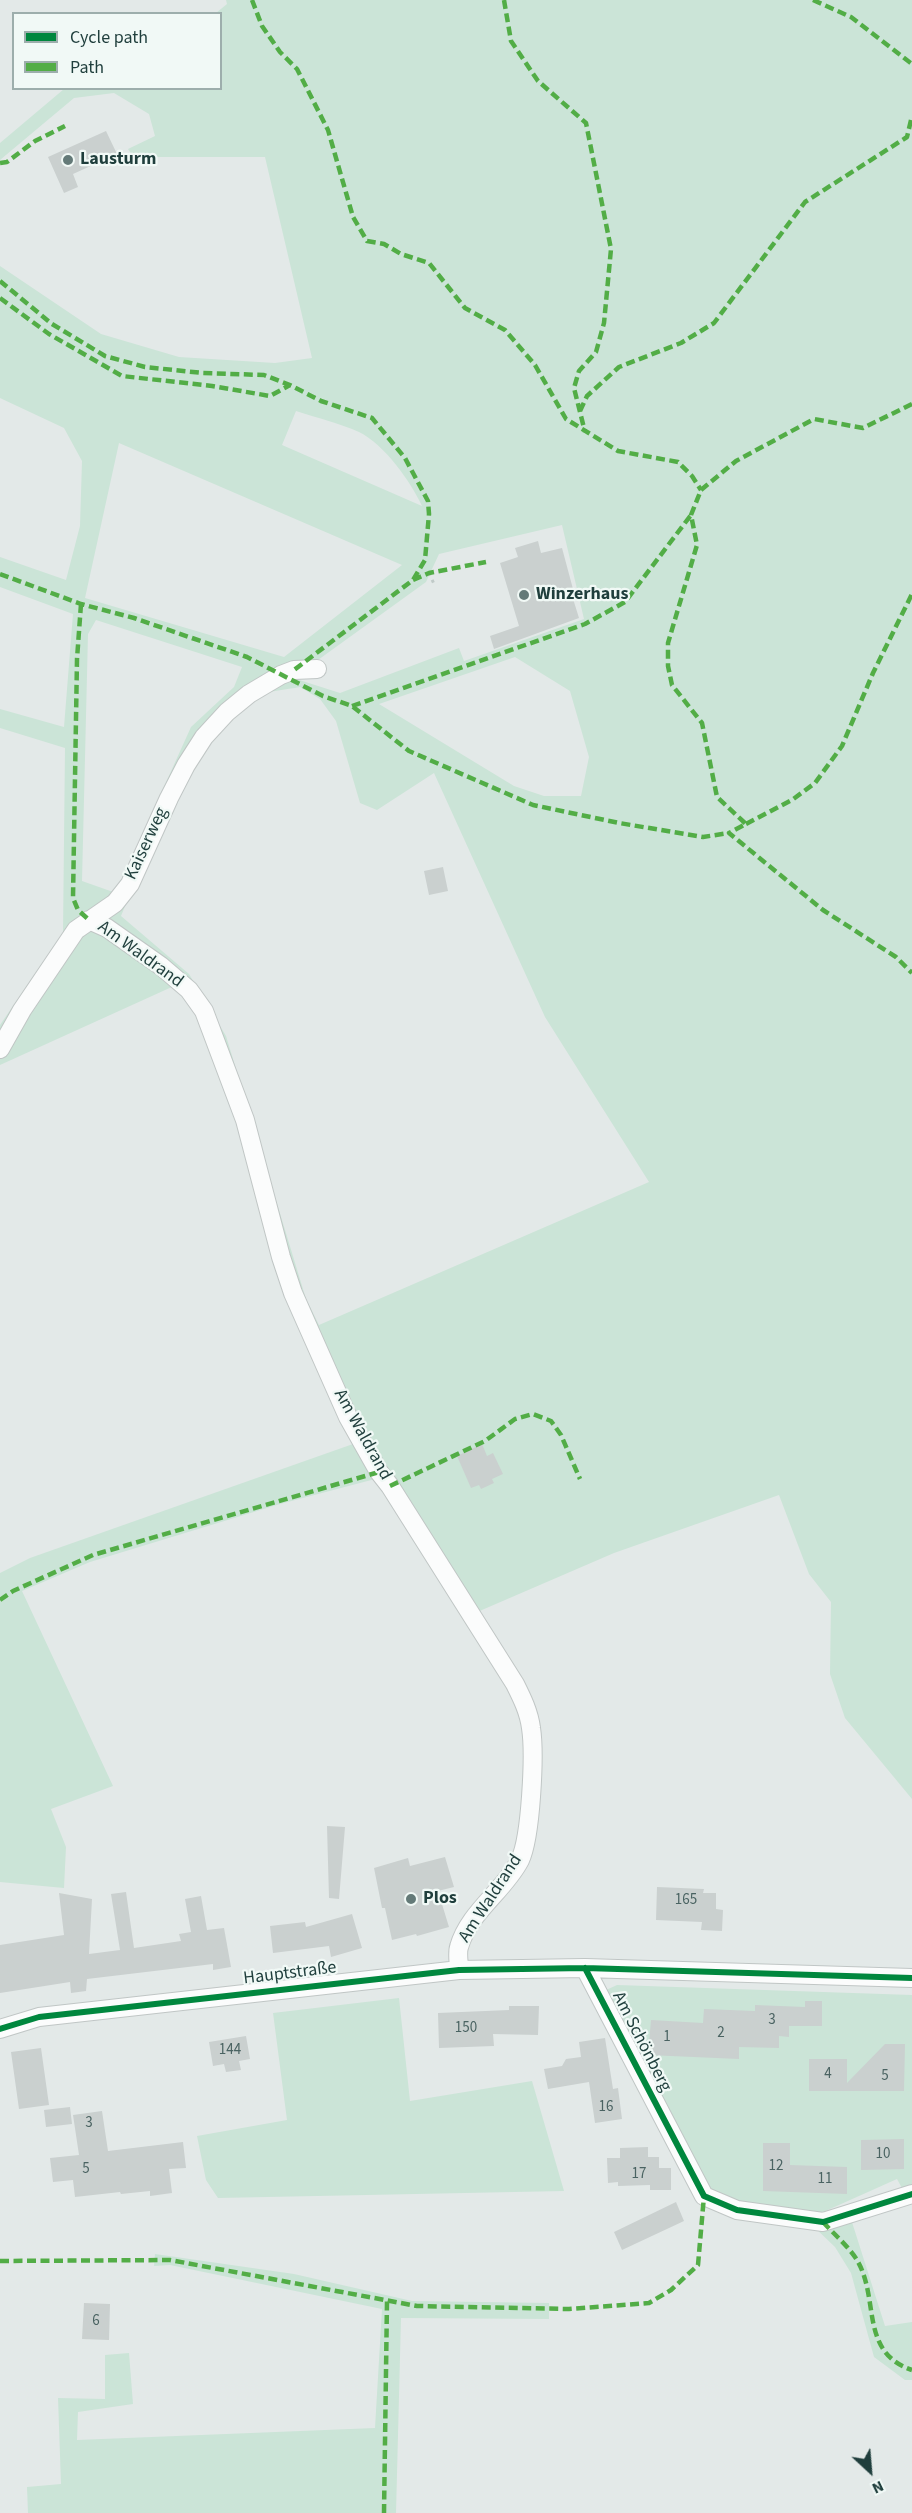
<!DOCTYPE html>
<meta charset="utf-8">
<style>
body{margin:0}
#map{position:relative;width:912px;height:2513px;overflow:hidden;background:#e3e9e8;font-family:"Source Sans 3",sans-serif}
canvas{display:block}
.legend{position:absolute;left:12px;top:12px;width:210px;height:78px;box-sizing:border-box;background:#f1f9f6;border:2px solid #9daeac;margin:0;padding:8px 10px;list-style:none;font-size:18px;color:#1f3e3c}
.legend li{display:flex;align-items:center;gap:12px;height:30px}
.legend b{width:30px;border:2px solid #9daeac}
.north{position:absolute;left:840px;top:2441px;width:60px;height:60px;-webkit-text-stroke:4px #f1f9f6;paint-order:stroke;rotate:154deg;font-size:16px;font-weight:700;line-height:24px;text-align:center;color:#1f3e3c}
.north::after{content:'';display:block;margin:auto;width:21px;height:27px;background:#1f3e3c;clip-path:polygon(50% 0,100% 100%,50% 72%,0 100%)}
</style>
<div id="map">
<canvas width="912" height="2513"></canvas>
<ul class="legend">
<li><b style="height:8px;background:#00873e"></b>Cycle path</li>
<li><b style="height:8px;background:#52ad46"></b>Path</li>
</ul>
<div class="north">N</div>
</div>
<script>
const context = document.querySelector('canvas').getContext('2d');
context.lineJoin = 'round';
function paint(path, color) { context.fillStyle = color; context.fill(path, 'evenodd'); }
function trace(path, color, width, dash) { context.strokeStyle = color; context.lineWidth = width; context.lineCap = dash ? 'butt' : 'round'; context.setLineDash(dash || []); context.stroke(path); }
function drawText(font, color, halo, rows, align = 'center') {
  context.font = font + ' "Source Sans 3",sans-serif'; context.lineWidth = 4.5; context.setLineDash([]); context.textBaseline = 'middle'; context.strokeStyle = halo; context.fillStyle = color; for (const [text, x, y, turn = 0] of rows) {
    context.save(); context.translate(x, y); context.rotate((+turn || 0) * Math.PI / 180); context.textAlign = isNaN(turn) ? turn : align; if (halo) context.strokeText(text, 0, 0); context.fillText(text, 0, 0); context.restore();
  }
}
paint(new Path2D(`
 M226,0h686v1799l-67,-81 -15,-44 1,-72 -22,-28 -30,-79 -165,58 -146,63 -89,-138 -99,26 -190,58 -68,29 91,195 -62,23 15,38 -2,41 -64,-6v-309l30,-15 323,-114 -78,-174 -42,-165 -38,-94 -21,-25 -174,79v-40l63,-92 2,-185 -65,-20v-19l64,18 9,-113 -73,-27v-30l66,23 14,-54 2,-65 -18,-33 -64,-30v-132l101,68 78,23 96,6 37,-5 -47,-201h-132l-5,-8 27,-13 -6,-22 -35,-21 -40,5 -74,62v-17l64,-54 156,-1v-74l-4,-1 11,-9zM296,411c21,7 43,12 63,21 25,12 52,50 63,74l-140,-61zM119,443l283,122 -118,92 -199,-59zM562,525l22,94 -120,42 -5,-13 -119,45 -47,-15 133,-96 13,-28zM96,620l146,47 -8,20 -43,40 -75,166 -34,-12 6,-247zM515,657l55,34 19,66 -8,39h-37l-30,-10 -135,-82zM300,687l20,12 16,22 24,82 17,7 57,-37 111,244 104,165 -330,143 -13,-26 -80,-263 -37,-62 -68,-58c32,-71 71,-171 134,-218 11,-8 32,-8 45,-11z
 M617,1985l295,10v191l-9,4 -6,-11 -76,34 -69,-8 -43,-11 -105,-203z
 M399,1998l11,103 122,-20 32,110 -346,7 -12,-18 -9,-44 90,-16 -14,-107z
 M851,2219l34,107 27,-4v58h-7l-31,-23 -23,-84 -16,-26 -23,-22z
 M155,2254l139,20 118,27 137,2v16l-148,-1 -5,195h-368l-1,-26 34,-3 -3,-86 47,1v-44l24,-2 4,51 -55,8 -1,28 298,-12 7,-119 -212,-44 -16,1z`), '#cbe4d7');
paint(new Path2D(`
 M106,131l11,23 -44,20 5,13 -14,6 -16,-36z
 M538,541l3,12 21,-5 11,41h-3l9,29 -85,31 -4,-13 29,-10 -19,-63 18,-6 -3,-9z
 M443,867l5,24 -19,4 -5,-24z
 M482,1444l5,12 6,-3 10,21 -11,5 2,4 -13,6 -2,-4 -8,3 -14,-32z
 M327,1826l18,1 -6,72 -10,-1z
 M445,1857l9,30 -16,4 11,36 -32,9 -1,-2 -24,6 -7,-32h-3l-8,-40 34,-10 2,8z
 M657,1887l47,2 -1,4h13v16l7,1 -1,21 -21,-1 1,-8 -46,-2z
 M126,1892l8,56 47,-7 -2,-7 12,-2 -6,-33 16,-3 6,34 17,-2 7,39 -18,3v-6l-126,15 -1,12 -15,2 -1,-11 -70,11v-48l64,-10 -5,-42 33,6 -3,55 31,-4 -9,-56z
 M352,1914l10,34 -31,9 -2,-11 -56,7 -3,-27 35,-4 1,5z
 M805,2001h17v25h-33v11l-10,-1v12l-40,-1v12l-91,-4 3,-35 52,3 1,-14 51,2v-6l50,2z
 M509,2006h30l-1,29 -45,-1 1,12 -55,2 -1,-35 71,-3z
 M246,2036l4,23 -11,2 2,9 -15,2 -2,-8 -11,2 -4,-24z
 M605,2038l8,51 5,-1 4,31 -27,4 -6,-41 -41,7 -4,-20 18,-3 4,-7 15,-2 -2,-15z
 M885,2044h20l-1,47h-95v-32h38v24z
 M41,2048l8,57 -30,4 -8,-57z
 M70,2107l2,17 -26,3 -2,-17z
 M102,2111l6,40 75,-9 3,26 -17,1 3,24 -22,3v-5l-29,3 -1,-2 -45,5 -2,-17 -20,2 -3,-24 29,-3 -6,-40z
 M904,2139v30l-43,1v-30z
 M763,2143h27v22l57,2v27l-84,-3z
 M648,2147v10h11v11h12v22h-21v-5l-32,1v-4l-10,1 -1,-25h13v-10z
 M676,2202l8,19 -62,29 -8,-18z
 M84,2303l26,1 -1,36 -27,-1z`), '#cad0cf');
const minor = new Path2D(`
 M89,920l18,8 54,38 28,24 15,21 41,109 36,137 12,36 55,124 31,55 11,14 125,198c7,14 14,28 16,44 4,26 0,109 -11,132 -16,31 -51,52 -61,87 -2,6 0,16 0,23
 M0,1049l22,-39 54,-80 39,-27 15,-19 39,-86 17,-33 18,-28 23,-25 22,-18 32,-19 13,-5 23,-1
 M585,1968l119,228 33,14 86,12 89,-28
 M0,2029l39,-12 420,-47 126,-2 327,10`);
trace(minor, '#c0c6c5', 20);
trace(new Path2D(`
 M429,573l6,13`), '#c0cac8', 3, [3, 4.5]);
trace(minor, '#fbfcfc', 18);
trace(new Path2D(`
 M252,0l10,26 18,26 17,17 31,61 25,87 14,24 17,3 17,10 28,9 36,45 40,22 30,35 31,54 52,32 60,11 14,14 9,14
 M504,0l7,41 27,40 48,42 25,126 -7,74 -8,29 -17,19 -5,17 11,44
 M813,0l38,17 61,47
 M0,163l7,-1 28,-21 30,-15
 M0,281l52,43 53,32 40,11 58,6 61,2 26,10 31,16 51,17 33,40 23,43 1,13 -4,46 -12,20 -119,90
 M0,298l49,36 73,42 90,10 58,10 20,-11
 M912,404l-49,24 -49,-9 -78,42 -35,29 -10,25 6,30 -29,98v23l4,19 30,38 15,74 29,27 -17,9 94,77 73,47 16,16
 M580,411l7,-15 32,-29 62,-24 33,-20 91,-121 102,-65 5,-21
 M0,574l81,30 53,14 113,39 76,39 29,10 57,45 124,54 86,18 84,14 26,-4
 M413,580l16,-7 57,-11
 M81,604l-4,55 -4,239 5,12 11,10
 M352,706l233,-82 40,-22 66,-87
 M746,824l46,-24 23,-17 27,-37 31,-73 39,-79
 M390,1486l95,-45 30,-22 18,-5 18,7 10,14 19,44
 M0,1600l13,-9 80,-36 286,-83
 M823,2222c11,12 26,25 34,38 23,39 2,92 55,110
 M0,2261l170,-1 247,46 152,3 80,-6 22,-13 27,-25 6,-69
 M384,2513l3,-212`), '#52ad46', 4.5, [9, 4.5]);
trace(new Path2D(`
 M585,1968l119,228 33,14 86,12 89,-28
 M0,2029l39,-12 420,-47 126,-2 327,10`), '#00873e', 6);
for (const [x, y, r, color] of [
 [68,160,6,"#647a78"],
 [524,595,6,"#647a78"],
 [411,1899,6,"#647a78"]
]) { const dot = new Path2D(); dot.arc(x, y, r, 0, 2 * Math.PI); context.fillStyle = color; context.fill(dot); trace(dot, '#f1f9f6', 2); }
drawText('15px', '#4a6362', null, [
 ["165",686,1901],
 ["3",772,2021],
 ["150",466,2029],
 ["2",721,2034],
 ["1",667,2038],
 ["144",230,2051],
 ["4",828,2075],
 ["5",885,2077],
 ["16",606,2108],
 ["3",89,2124],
 ["10",883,2155],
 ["12",776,2167],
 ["5",86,2170],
 ["17",639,2175],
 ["11",825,2180],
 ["6",96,2322]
]);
drawText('bold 18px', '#1f3e3c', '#f1f9f6', [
 ["Lausturm",80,160],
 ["Winzerhaus",536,595],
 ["Plos",423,1899]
], 'left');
drawText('18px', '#1f3e3c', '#f1f9f6', [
 ["Kaiserweg",147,844,-65],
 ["Am Waldrand",140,955,36],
 ["Am Waldrand",362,1435,61],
 ["Am Waldrand",491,1899,-57],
 ["Hauptstraße",290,1974,-7],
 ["Am Schönberg",641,2042,63]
]);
</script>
